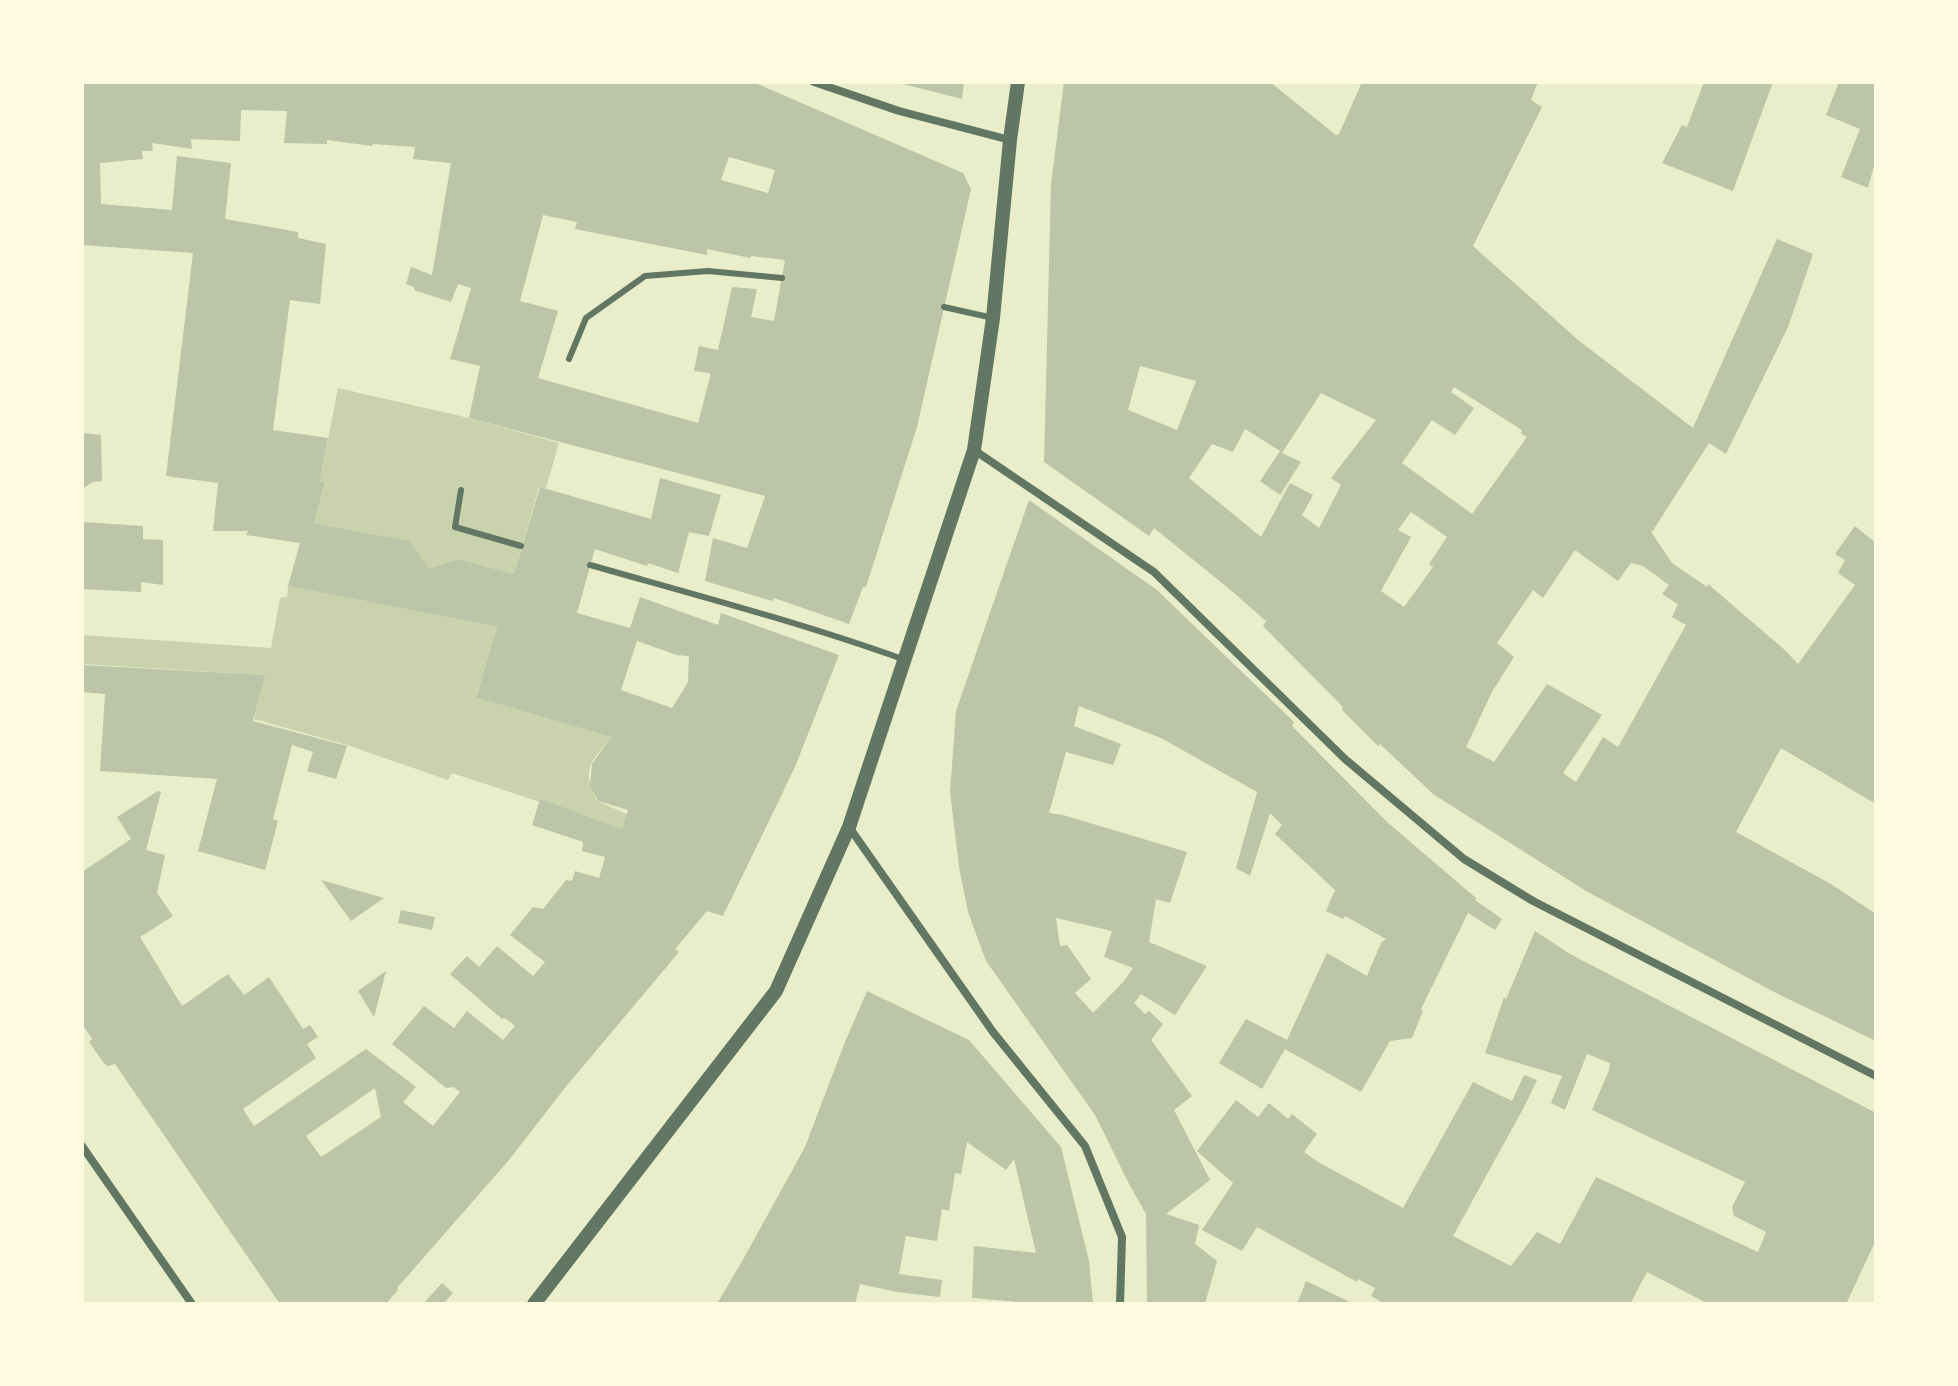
<!DOCTYPE html>
<style>
body{margin:0}
#map{position:relative;width:1958px;height:1386px;overflow:hidden;background:#e9edc9;font-family:Barlow,sans-serif}
canvas{display:block}
.frame{position:absolute;inset:0;border:84px solid #fefae0;pointer-events:none}
</style>
<div id="map">
<canvas width="1958" height="1386"></canvas>
<div class="frame"></div>
</div>
<script>
const context = document.querySelector('canvas').getContext('2d');
context.lineJoin = 'round';
function paint(path, color) { context.fillStyle = color; context.fill(path, 'evenodd'); }
function trace(path, color, width, dash) { context.strokeStyle = color; context.lineWidth = width; context.lineCap = dash ? 'butt' : 'round'; context.setLineDash(dash || []); context.stroke(path); }
paint(new Path2D(`
 M338,388l131,30 90,25 -13,45 -7,-1 -25,87 -55,-15 -30,9 -21,-27 -94,-18 11,-39 -5,-3z
 M288,586l209,41 -21,69 135,41c-19,26 -31,29 -14,64l30,13 -6,17 -5,-4 -164,-54 -4,7 -101,-35 -93,-26 10,-44 -182,-11v-29l189,13 9,-50 7,-1z`), '#cad2ad');
paint(new Path2D(`
 M82,82h671l210,91 8,16 -54,238 -51,160h-3l-14,37 -75,-26 -2,3 -67,-20 8,-43 34,10 18,-52 -296,-78 11,-52 -30,-7 21,-71 -13,-4 -7,18 -37,-12v-3l-8,-3 5,-17 21,8 19,-112 -38,-4 2,-12 -42,-3 -1,2 -45,-6v4l-43,-1 3,-32 -46,-1 -1,31 -49,-2 1,10 -40,-6 1,8h-11l1,8 -43,4 1,41 71,6 5,-54 54,7 -6,56 73,13v6l28,6 -6,60 -30,-4 -17,130 55,8 -8,43 5,2 -11,40 95,18 20,27 30,-9 55,15 26,-87 111,32 9,-41 61,17 -12,41 -20,-4 -11,41 -30,-10 -1,3 -52,-17 -18,64 53,15 10,-31 78,28 3,-12 118,42 -44,112 -72,149 -16,-5 -32,38 4,3 -115,137 -55,71 -112,128 1,2 -12,14h-106l-165,-240 -8,2 -4,-4 -14,-20 3,-3 -10,-15v-152l49,-33 -14,-22 41,-26 3,1 -15,58 19,5 -8,38 16,23 -33,21 42,69 46,-32 16,21 25,-18 34,52 7,-4 8,12 -11,7 9,14 -73,51 11,17 112,-77 50,38 -13,15 30,24 27,-34 -7,-5 -7,1 -54,-44 32,-38 30,22 13,-17 36,29 12,-14 -10,-8 -3,1 -52,-45 17,-18 12,11 18,-21 36,30 12,-14 -35,-27 23,-28 10,2 23,-29 6,1 3,-10 24,7 6,-21 -23,-6 1,-9 -51,-17 8,-26 82,30 6,-19 -30,-9 -8,-15 2,-22 19,-27 -135,-40 21,-70 -209,-41 12,-43 -54,-8 2,-4h-35l5,-48 -52,-7 27,-223 -111,-8zM729,157l46,13 -7,23 -47,-13zM543,215l34,7 -2,7 132,26v-6l43,9 1,-2 34,4 -11,61 -23,-4 6,-28 -25,-2 -14,63 -19,-4 -5,25 16,2v4l-12,46 -160,-45 20,-67 -38,-10zM637,641l40,14 12,1 -1,26 -16,26 -51,-18zM375,1088l6,29 -60,40 -15,-21z
 M899,82h65l-2,17 -63,-16z
 M1064,82h206l66,53 3,-1 23,-52h176l-7,18 11,7 -69,139 105,94 115,88 84,-189 36,15 -25,73 -62,127 -17,-11 -57,89 -2,-2 22,33 35,24 1,-3 78,67 12,13 57,-79 -17,-12 7,-13 -10,-6 20,-28 21,17v261l-95,-56 -45,84 95,52 45,30v127l-98,-47 -192,-103 -153,-97 -53,-50 -2,2 -36,-36 1,-3 -80,-81 3,-5 -39,-34 -73,-59 -5,8 -105,-74 7,-278zM1140,366l56,15 -19,49 -49,-20zM1454,387l68,43 -1,4 6,3 -55,77 -70,-51 30,-43 23,15 19,-27 -23,-16zM1321,393l55,27 -45,58 10,7 -22,43 -17,-13 11,-20 -23,-12 -29,54 -72,-59 23,-34 21,8 12,-23 35,22 -20,30 20,14 21,-33 -19,-9zM1411,512l36,25 -18,27 4,3 -29,40 -23,-16 30,-54 -13,-7zM1575,550l43,31 13,-18 12,3 26,19 -7,9 16,10 -6,13 14,8 -68,122 -15,-10 -27,45 -13,-9 39,-58 -55,-31 -53,78 -28,-15 26,-55 22,-35 -17,-14 36,-53 10,8z
 M1704,82h69l-40,109 -71,-28 20,-38 5,2z
 M1839,82h37v76l-8,30 -27,-11 19,-48 -34,-14z
 M82,433l19,2 1,46 -9,1 -8,5h-3z
 M1029,500l128,90 137,132 -2,4 95,96 89,76 -1,2 27,19 -7,11 -27,-17 -47,96 2,2 -11,27 -22,3 -29,51 -76,-43 -23,40 -43,-26 27,-44 41,21 40,-87 40,23 14,-33 5,-4 -41,-23 -2,3 -17,-8 9,-21 -60,-56 7,-9 -12,-12 -20,63 -14,-8 21,-76 -96,-54 -82,-32 -5,20 47,18 -8,21 -47,-13 -17,61 14,2 124,37 -17,51 -14,-4 -7,43 58,24 -32,49 -34,-21 -7,9 11,11 4,-3 14,13 -12,16 41,56 -18,14 36,70 -44,34 33,11 -4,19 22,17 -12,43h-58l-1,-90 -17,-30 -34,-69 -109,-154 -18,-49 -9,-45 -9,-75 6,-81zM1056,918l56,13 -8,26 29,11 -9,13 -31,32 -18,-20 16,-14 -24,-34 -7,1z
 M82,522l61,4v13l20,1v45l-22,-3v10l-59,-3z
 M82,665l183,10 -12,46 94,25 -11,33 -29,-8 6,-19 -21,-7 -19,74 5,2 -13,49 -67,-19 19,-72 -117,-8 5,-77 -23,-2z
 M321,880l63,18 -33,23z
 M401,910l34,7 -3,13 -34,-7z
 M1535,931l35,23 306,159v127l-30,64h-142l1,-2 -58,-30 -17,32h-245l-14,-8 4,-8 -17,-9 -1,3 -100,-55 -15,24 -40,-21 31,-47 -36,-32 39,-51 22,17 11,-14 19,16 4,-5 25,20 -13,18 14,10 85,46 70,-126 39,19 12,-26 13,5 -13,27 -71,129 58,30 26,-34 23,12 36,-67 162,75 8,-20 -32,-16 -2,-9 13,-25 -153,-72 17,-40 1,-7 -23,-9 -22,56 -14,-7 11,-27 -77,-23 19,-56 2,2z
 M386,971l-12,46 -16,-26z
 M867,991l102,49 92,107 28,114 4,43h-52l-69,-6 2,-52 62,7 -22,-94 -8,11 -39,-28 -6,32 -6,-1 -6,38 -7,-2 -5,32 -31,-5 -7,38 43,6 -2,17 -43,-5 -37,-8 -5,20h-138l28,-48 60,-109 40,-105z
 M1306,1281l48,23h-57z
 M442,1283l11,10 -10,11h-20z`), '#bcc5a7');
trace(new Path2D(`
 M944,307l49,11
 M569,359l17,-41 59,-42 63,-5 74,7
 M461,490l-6,37 66,19
 M590,565c106,30 212,58 315,95`), '#617663', 6);
trace(new Path2D(`
 M814,82l85,29 111,29
 M974,450l180,122 191,187 119,100 69,42 343,175
 M849,827l144,205 92,114 37,91 -2,67
 M82,1146l110,158`), '#617663', 8);
trace(new Path2D(`
 M534,1304l242,-313 73,-164 125,-377 19,-132 17,-178 8,-58`), '#617663', 14);
</script>
